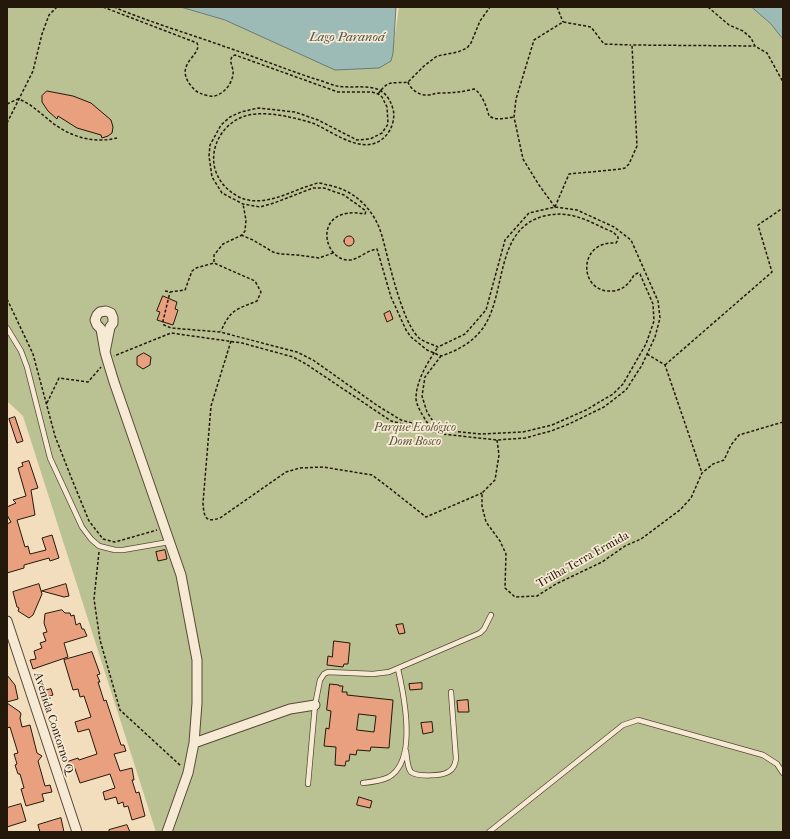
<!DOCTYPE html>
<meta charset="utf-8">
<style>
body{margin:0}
#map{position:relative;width:790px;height:839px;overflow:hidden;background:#f2debd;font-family:"IM FELL French Canon",serif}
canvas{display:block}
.frame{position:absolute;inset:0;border:8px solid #24180b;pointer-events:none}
</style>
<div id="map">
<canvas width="790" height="839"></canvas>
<div class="frame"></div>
</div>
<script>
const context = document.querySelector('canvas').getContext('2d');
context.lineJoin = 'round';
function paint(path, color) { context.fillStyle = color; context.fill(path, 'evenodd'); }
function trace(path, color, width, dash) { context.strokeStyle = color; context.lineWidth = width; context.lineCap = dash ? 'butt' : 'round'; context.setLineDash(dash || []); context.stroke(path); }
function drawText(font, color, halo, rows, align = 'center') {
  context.font = font + ' "IM FELL French Canon",serif'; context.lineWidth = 3.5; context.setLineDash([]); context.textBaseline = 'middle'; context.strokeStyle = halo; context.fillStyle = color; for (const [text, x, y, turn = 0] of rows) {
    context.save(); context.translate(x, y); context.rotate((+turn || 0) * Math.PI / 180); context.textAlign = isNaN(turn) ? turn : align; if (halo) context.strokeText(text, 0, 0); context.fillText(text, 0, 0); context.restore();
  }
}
paint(new Path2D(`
 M7,7h174l44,13 166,41 8,-54h353l19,17 12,15v793h-627l-133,-416 -16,-15z`), '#bac192');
const water = new Path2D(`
 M181,7h215l-3,46 -2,8 -12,7 -44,2 -110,-50z
 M752,7h31v32l-12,-15z`);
paint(water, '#9cbbb6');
trace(water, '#6c7a72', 1);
const building = new Path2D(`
 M47,91l26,5 18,7 20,17 2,7 -1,6 -4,3 -6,2 -1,-3 -24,-7 -19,-12 -1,3 -9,-8 -6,-9v-6z
 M344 241a5 5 0 1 1 10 0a5 5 0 1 1-10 0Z
 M163,296l14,6 -2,7 3,1 -5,15 -16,-5 3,-8 -3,-1z
 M390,311l3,8 -6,3 -3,-8z
 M144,353l7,4 -1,8 -7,4 -6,-4v-8z
 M15,417l8,24 -6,2 -8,-24z
 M29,461l9,27 -7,2 4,25 -18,5 8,27 3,-1 2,8 16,-4 -4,-12 10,-3 7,23 -9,3 -1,-3 -25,7v3l-17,5v-49l4,-2 -4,-7v-8l9,-4 -3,-3 13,-4 -8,-28 5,-2 -1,-3z
 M165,550l2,9 -9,2 -2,-9z
 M39,584l3,10 -9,21 -4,3 -11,-7 1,-3 -2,-1 -4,-15z
 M66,584l3,12 -5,1 -22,-6z
 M62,610l3,3h5l1,3 3,-1 2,10 4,-2 2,6h2l3,7 -23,7 4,14 -35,12 -3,-9 6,-1 -2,-8 8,-3 -2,-5 6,-2 -3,-8 4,-1 -3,-9 1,-9z
 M403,624l2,9 -6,1 -3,-9z
 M334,641l16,2 -2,21h-4l-1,3 -16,-2 1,-9 4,1z
 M92,652l8,22 -3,1 3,7h-2l6,19 2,-1 15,45h3l2,6 -12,3 6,17 12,-3 2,12h-2l4,13 3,-1 6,24 -13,4 -4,-14 -4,1 -1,-5 -5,2 -2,-7 -11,3 -2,-8 12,-4 -5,-14 -30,9 -6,-17 -6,2 -2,-6 12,-4 1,2 18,-6 -8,-25 -11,3 -3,-10 16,-5 -7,-21 -4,1 -2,-8 -5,1 -9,-30z
 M7,675l8,10 3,14 -11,3z
 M422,683v6l-12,1 -1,-6z
 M330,684l9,1v1h4l-1,6h5v3l46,5 -4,48 -18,-1 -1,4 -13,-1 -1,5 -6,-1 -1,7h-3l-1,5 -10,-1 1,-18 -12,-1 2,-18 3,1 2,-18 -4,-1zM359,714l17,2 -2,16 -17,-2z
 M51,689l2,6 -7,2 -2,-6z
 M468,700l1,12h-11l-1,-11z
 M7,703l13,9 1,2 -1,4 2,9 8,-2 7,28 5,3 -4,5 7,25 5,-1 2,7 -10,2 2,7 -18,5 -5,-17 3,-1 -4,-14h-2l-3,-9 2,-1 -3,-10 4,-1 -8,-26 -3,1z
 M432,722l1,10 -10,2 -2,-11z
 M359,797l13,4 -2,7 -13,-3z
 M21,804l5,17 -19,6v-19z
 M61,818l3,14h-24l-2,-7z
 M127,825l3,7h-21v-2z`);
paint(building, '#e8a07e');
trace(building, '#24180b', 1);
const service = new Path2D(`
 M7,328l14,23 6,16 23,91 32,69 9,12 8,7 16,4h8l46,-8
 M406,751c1,6 1,16 5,21 6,5 31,4 37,0 6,-3 7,-8 8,-13l-5,-67
 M363,783c9,-1 18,-2 26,-6 29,-17 15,-82 9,-108
 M308,784l7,-79 5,-25 4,-6 4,-2 45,2 16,-2 91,-39 4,-4 7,-14
 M489,832l134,-107 15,-5 125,35 14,9 6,9`);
const minor = new Path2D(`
 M105,352l5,-25 3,-4v-5l-2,-5 -5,-2 -6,1 -3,3 -2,5 2,5 4,4 4,23 2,7 7,23 67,193 16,85v43l-3,40 -6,30 -21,59
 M7,621l70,211
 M194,743l96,-34 25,-4`);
trace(service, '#584a38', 6);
trace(minor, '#584a38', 11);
trace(new Path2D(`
 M103,7l94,36c6,13 -26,21 -4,45 4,5 9,6 16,8 12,2 23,-11 24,-22 1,-5 -3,-10 -2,-15 1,-3 2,-3 4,-4l103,37h34l6,2 4,3 5,10 1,17 -6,9 -12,6 -13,1 -39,-20 -23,-8 -37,-4 -17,4 -11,5 -9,8 -11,20 -1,11 3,21 10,16 21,11 17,3 14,-4 39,-15h11l20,7 22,16 -1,3c-54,-10 -43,49 -14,46 9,-2 17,-10 26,-11l14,48 15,33 5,7 16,13 14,6c16,-5 32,-14 42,-28 24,-34 11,-99 61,-112 10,-2 19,-3 30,0 13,3 26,11 39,16l5,5v3l-2,3c-39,-3 -38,51 -3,48 10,-1 16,-7 21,-16l4,-2 2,1 13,30 1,17 -8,23 -23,40 -10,10 -27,16 -34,15 -29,7 -42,2 -42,-4 -38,-10 -23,-14 -65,-46 -16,-8 -77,-20 -49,-4 -7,-3 -1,-4 7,-29
 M114,7c35,15 73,26 109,39 30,10 59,22 89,32 8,2 17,6 25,8 23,4 47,-8 56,23 2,7 0,15 -3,21 -19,31 -52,5 -75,-6 -8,-3 -17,-5 -26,-7 -13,-3 -31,-5 -44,-1 -22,7 -36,31 -30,53 4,13 11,20 22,27 22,12 47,-1 68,-9 4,-1 9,-3 13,-4 3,0 6,1 9,2 27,4 48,25 55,51 7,25 19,83 36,101 5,5 14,7 20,10l27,-13 21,-24 19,-70 24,-27 26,-6 22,3 37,17 17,13 27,61 2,17 -5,19 -13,28 -16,25 -22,17 -35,17 -18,7 -26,7 -28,2 -55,-6 -51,-13 -85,-57 -13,-7 -51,-14 -71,-10 -57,23
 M557,7l6,15
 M708,7l21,18 14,6 8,7 4,8 12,7 16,29
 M408,82c2,7 12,14 19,13 5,0 8,-2 13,-2 12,0 22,-1 34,-4 8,4 13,19 15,27 8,5 16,2 25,1
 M378,94c11,-15 14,-10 30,-12l16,-16 13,-10 21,-4 9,-4 4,-5 9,-22 10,-14
 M7,104l11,-5c12,4 21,13 31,21 19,16 43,24 68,18
 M7,123l26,-52 9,-37 7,-19 8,-8
 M555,207l14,-33 52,-5 4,-1 4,-4 8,-18 -5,-101 123,1
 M555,207l-16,-22 -16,-26 -9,-42 2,-18 18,-59 29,-18 28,5 13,17 27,1
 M241,235l12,5 20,12 7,2 18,1 21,3 14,-5
 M214,262v-7l9,-11 19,-9 3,-4 1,-11 -3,-16
 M165,291l5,1 15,-2 7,-19 4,-3 18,-5 41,18 6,11 -4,9c-22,9 -26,8 -36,30
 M7,299l26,55 22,82 16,41 18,44 14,18 12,3 42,-12
 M231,341l-20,65 -8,97c1,14 2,20 17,15l66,-46 14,-4 23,-1 49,8 16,12 38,30 56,-24
 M647,354l18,11 37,108
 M665,365l107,-93 -14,-47 25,-17
 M47,403l12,-25 29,4 13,-15
 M438,429l-11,-17 -5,-16 3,-19 16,-21
 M433,432c-5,-9 -16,-23 -17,-33 0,-19 12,-37 22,-52
 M497,440l2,15 -4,25 -13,13v13l4,16 14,19 6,13 -1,34 10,9 22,-1 19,-12 46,-22 23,-16 16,-7 39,-29 11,-12 11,-25 11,-9 11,-4 7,-15 8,-10 44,-13
 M99,552l-5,47 6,41 20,70 61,56`), '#24180b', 1.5, [3, 2]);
trace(service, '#f7ead4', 4.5);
trace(minor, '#f7ead4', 9);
drawText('italic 12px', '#58533a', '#f7ead4', [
 ["Parque Ecológico",415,428],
 ["Dom Bosco",415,442]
]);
drawText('12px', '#24180b', '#f7ead4', [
 ["Trilha Terra Ermida",583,560,-29],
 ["Avenida Contorno Q",53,723,72]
]);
drawText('italic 13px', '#4e5147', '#f7ead4', [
 ["Lago Paranoá",347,38]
]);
</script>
